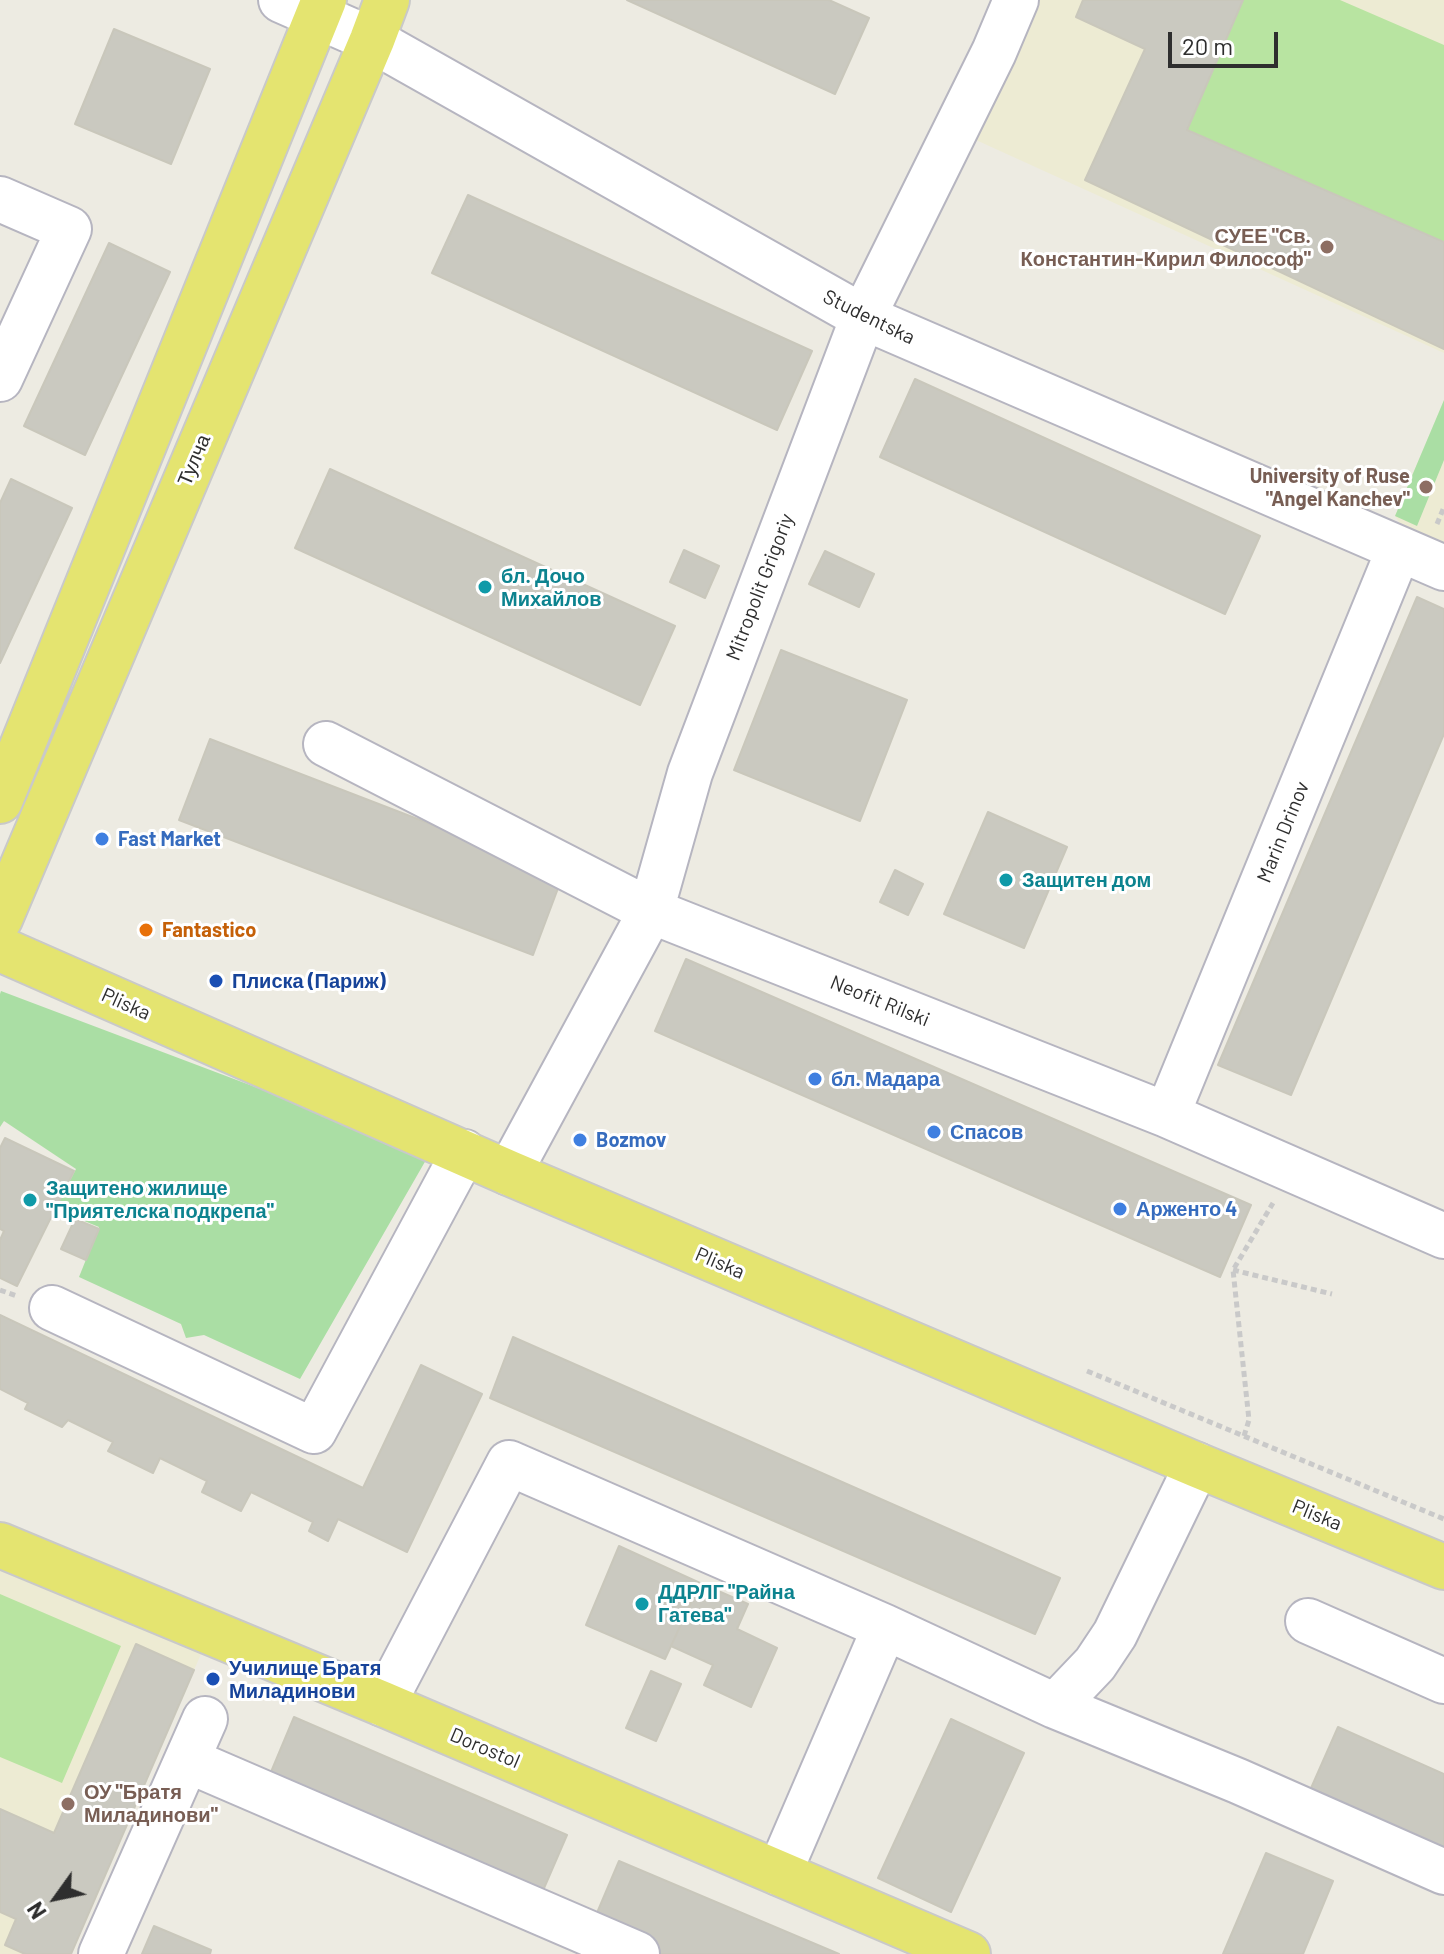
<!DOCTYPE html>
<meta charset="utf-8">
<style>
body{margin:0}
#map{position:relative;width:1444px;height:1954px;overflow:hidden;background:#edebe2;font-family:Barlow,sans-serif}
canvas{display:block}
.north{position:absolute;left:16px;top:1858px;width:80px;height:80px;-webkit-text-stroke:6px #fff;paint-order:stroke;rotate:237deg;font-size:22px;font-weight:700;line-height:32px;text-align:center;color:#2e2e2e}
.north::after{content:'';display:block;margin:auto;width:28px;height:36px;background:#2e2e2e;clip-path:polygon(50% 0,100% 100%,50% 72%,0 100%)}
.scale{position:absolute;left:1168px;top:32px;width:110px;height:36px;box-sizing:border-box;border:4px solid #2e2e2e;border-top:0;padding-left:10px;font-size:24px;line-height:28px;white-space:nowrap;color:#2e2e2e;-webkit-text-stroke:6px #fff;paint-order:stroke}
</style>
<div id="map">
<canvas width="1444" height="1954"></canvas>
<div class="north">N</div>
<div class="scale">20 m</div>
</div>
<script>
const context = document.querySelector('canvas').getContext('2d');
context.lineJoin = 'round';
function paint(path, color) { context.fillStyle = color; context.fill(path, 'evenodd'); }
function trace(path, color, width, dash) { context.strokeStyle = color; context.lineWidth = width; context.lineCap = dash ? 'butt' : 'round'; context.setLineDash(dash || []); context.stroke(path); }
function drawText(font, color, halo, rows, align = 'center') {
  context.font = font + ' Barlow,sans-serif'; context.lineWidth = 6; context.setLineDash([]); context.textBaseline = 'middle'; context.strokeStyle = halo; context.fillStyle = color; for (const [text, x, y, turn = 0] of rows) {
    context.save(); context.translate(x, y); context.rotate((+turn || 0) * Math.PI / 180); context.textAlign = isNaN(turn) ? turn : align; if (halo) context.strokeText(text, 0, 0); context.fillText(text, 0, 0); context.restore();
  }
}
paint(new Path2D(`
 M1037,0h407v353l-468,-213z
 M1444,400v168l-21,-9 -28,-43z
 M0,1566l201,88 -130,300h-71z`), '#edebd3');
paint(new Path2D(`
 M1444,400v60l-27,66 -22,-10z
 M1,991l429,162 -130,226 -96,-44 -18,3 -5,-14 -102,-47 20,-50 -44,-18 21,-40 -72,-48 -4,6v-133z`), '#aadea4');
paint(new Path2D(`
 M1243,0h97l104,45v197l-257,-112z
 M0,1594l121,52 -59,137 -62,-26z`), '#b8e4a1');
const building = new Path2D(`
 M627,0h202l40,18 -34,76z
 M1083,0h160l-56,130 257,112v107l-359,-169 60,-131 -69,-32z
 M114,29l96,40 -39,95 -96,-40z
 M468,195l344,156 -35,79 -345,-157z
 M109,243l61,29 -85,183 -61,-29z
 M915,379l345,157 -35,78 -345,-157z
 M330,469l345,157 -35,79 -345,-157z
 M11,479l61,29 -72,155v-160z
 M684,550l35,16 -14,32 -35,-16z
 M825,551l49,23 -15,33 -50,-23z
 M1417,597l27,12v125l-153,361 -73,-30z
 M781,650l126,50 -47,121 -126,-51z
 M210,739l353,136 -30,80 -354,-135z
 M988,812l79,35 -43,101 -80,-34z
 M895,870l28,14 -15,31 -28,-13z
 M686,959l565,246 -31,72 -565,-246z
 M5,1138l69,33 -57,115 -17,-8v-38l4,-9 -4,-2v-81z
 M75,1219l24,10 -13,31 -25,-11z
 M0,1315l363,173 58,-123 61,29 -75,158 -69,-33 -10,22 -19,-10 4,-9 -62,-30 -10,19 -39,-19 5,-11 -47,-23 -7,15 -45,-22 5,-9 -45,-22 -6,7 -37,-18 3,-6 -28,-14z
 M513,1337l547,241 -25,56 -545,-236z
 M619,1546l81,37 -35,76 -79,-34z
 M700,1583l48,21 -11,25 40,19 -26,59 -47,-22 9,-20 -42,-19z
 M136,1644l58,26 -123,284h-46l-20,-9 11,-26 -16,-7v-103l54,24z
 M651,1671l30,13 -25,57 -30,-13z
 M294,1717l273,118 -29,67 -272,-118z
 M951,1719l73,34 -73,159 -73,-34z
 M1338,1727l106,47v79l-136,-58z
 M1266,1853l67,28 -30,73h-80z
 M619,1861l220,93h-184l-64,-27z
 M154,1926l57,24 -1,4h-68z`);
paint(building, '#cac9c0');
trace(building, '#c9c7bb', 2);
const minor = new Path2D(`
 M281,0l91,40 491,277 581,251
 M0,199l69,30 -69,150
 M326,744l325,167 516,204 277,121
 M1167,1115l232,-566
 M509,1173l142,-262 39,-138 173,-456 131,-265 22,-52
 M52,1308l262,123 150,-279
 M1308,1621l136,60
 M383,1704l126,-241 376,164 170,79 40,-42 20,-30 82,-169
 M1055,1706l183,75 206,91
 M187,1760l450,194
 M779,1873l106,-246
 M101,1954l104,-235`);
const major = new Path2D(`
 M0,801l324,-801
 M0,919l372,-879 15,-40
 M0,949l509,224 688,292 247,102
 M0,1545l383,159 585,250`);
trace(minor, '#b6b5c0', 48);
trace(major, '#c9c9c9', 48);
trace(new Path2D(`
 M1437,524l7,-17
 M1233,1270l99,24
 M0,1290l17,6
 M1087,1371l357,148
 M1244,1436l5,-16 -16,-150 40,-67`), '#c9c9c9', 5, [6, 4]);
trace(minor, '#fff', 44);
trace(major, '#e4e470', 44);
for (const [x, y, r, color] of [
 [1327,247,8,"#8d6e63"],
 [1426,487,8,"#8d6e63"],
 [485,587,8,"#0f9aa8"],
 [102,839,8,"#3f7fe0"],
 [1006,880,8,"#0f9aa8"],
 [146,930,8,"#e8710a"],
 [216,981,8,"#1a4fb4"],
 [815,1079,8,"#3f7fe0"],
 [934,1132,8,"#3f7fe0"],
 [580,1140,8,"#3f7fe0"],
 [30,1200,8,"#0f9aa8"],
 [1120,1209,8,"#3f7fe0"],
 [642,1604,8,"#0f9aa8"],
 [213,1679,8,"#1a4fb4"],
 [68,1804,8,"#8d6e63"]
]) { const dot = new Path2D(); dot.arc(x, y, r, 0, 2 * Math.PI); context.fillStyle = color; context.fill(dot); trace(dot, '#fff', 3); }
drawText('bold 20px', '#785e54', '#fff', [
 ["СУЕЕ \"Св.",1311,236],
 ["Константин-Кирил Философ\"",1311,259],
 ["University of Ruse",1410,476],
 ["\"Angel Kanchev\"",1410,499],
 ["ОУ \"Братя",84,1792,"left"],
 ["Миладинови\"",84,1815,"left"]
], 'right');
drawText('20px', '#2e2e2e', '#fff', [
 ["Studentska",869,317,26],
 ["Тулча",194,460,-67],
 ["Mitropolit Grigoriy",760,587,-69],
 ["Marin Drinov",1283,832,-68],
 ["Neofit Rilski",880,1001,22],
 ["Pliska",126,1004,24],
 ["Pliska",720,1263,23],
 ["Pliska",1317,1515,22],
 ["Dorostol",485,1748,23]
]);
drawText('bold 20px', '#0d838f', '#fff', [
 ["бл. Дочо",501,576],
 ["Михайлов",501,599],
 ["Защитен дом",1022,880],
 ["Защитено жилище",46,1188],
 ["\"Приятелска подкрепа\"",46,1211],
 ["ДДРЛГ \"Райна",658,1592],
 ["Гатева\"",658,1615]
], 'left');
drawText('bold 20px', '#366cbe', '#fff', [
 ["Fast Market",118,839],
 ["бл. Мадара",831,1079],
 ["Спасов",950,1132],
 ["Bozmov",596,1140],
 ["Арженто 4",1136,1209]
], 'left');
drawText('bold 20px', '#c56008', '#fff', [
 ["Fantastico",162,930]
], 'left');
drawText('bold 20px', '#164399', '#fff', [
 ["Плиска (Париж)",232,981],
 ["Училище Братя",229,1668],
 ["Миладинови",229,1691]
], 'left');
</script>
